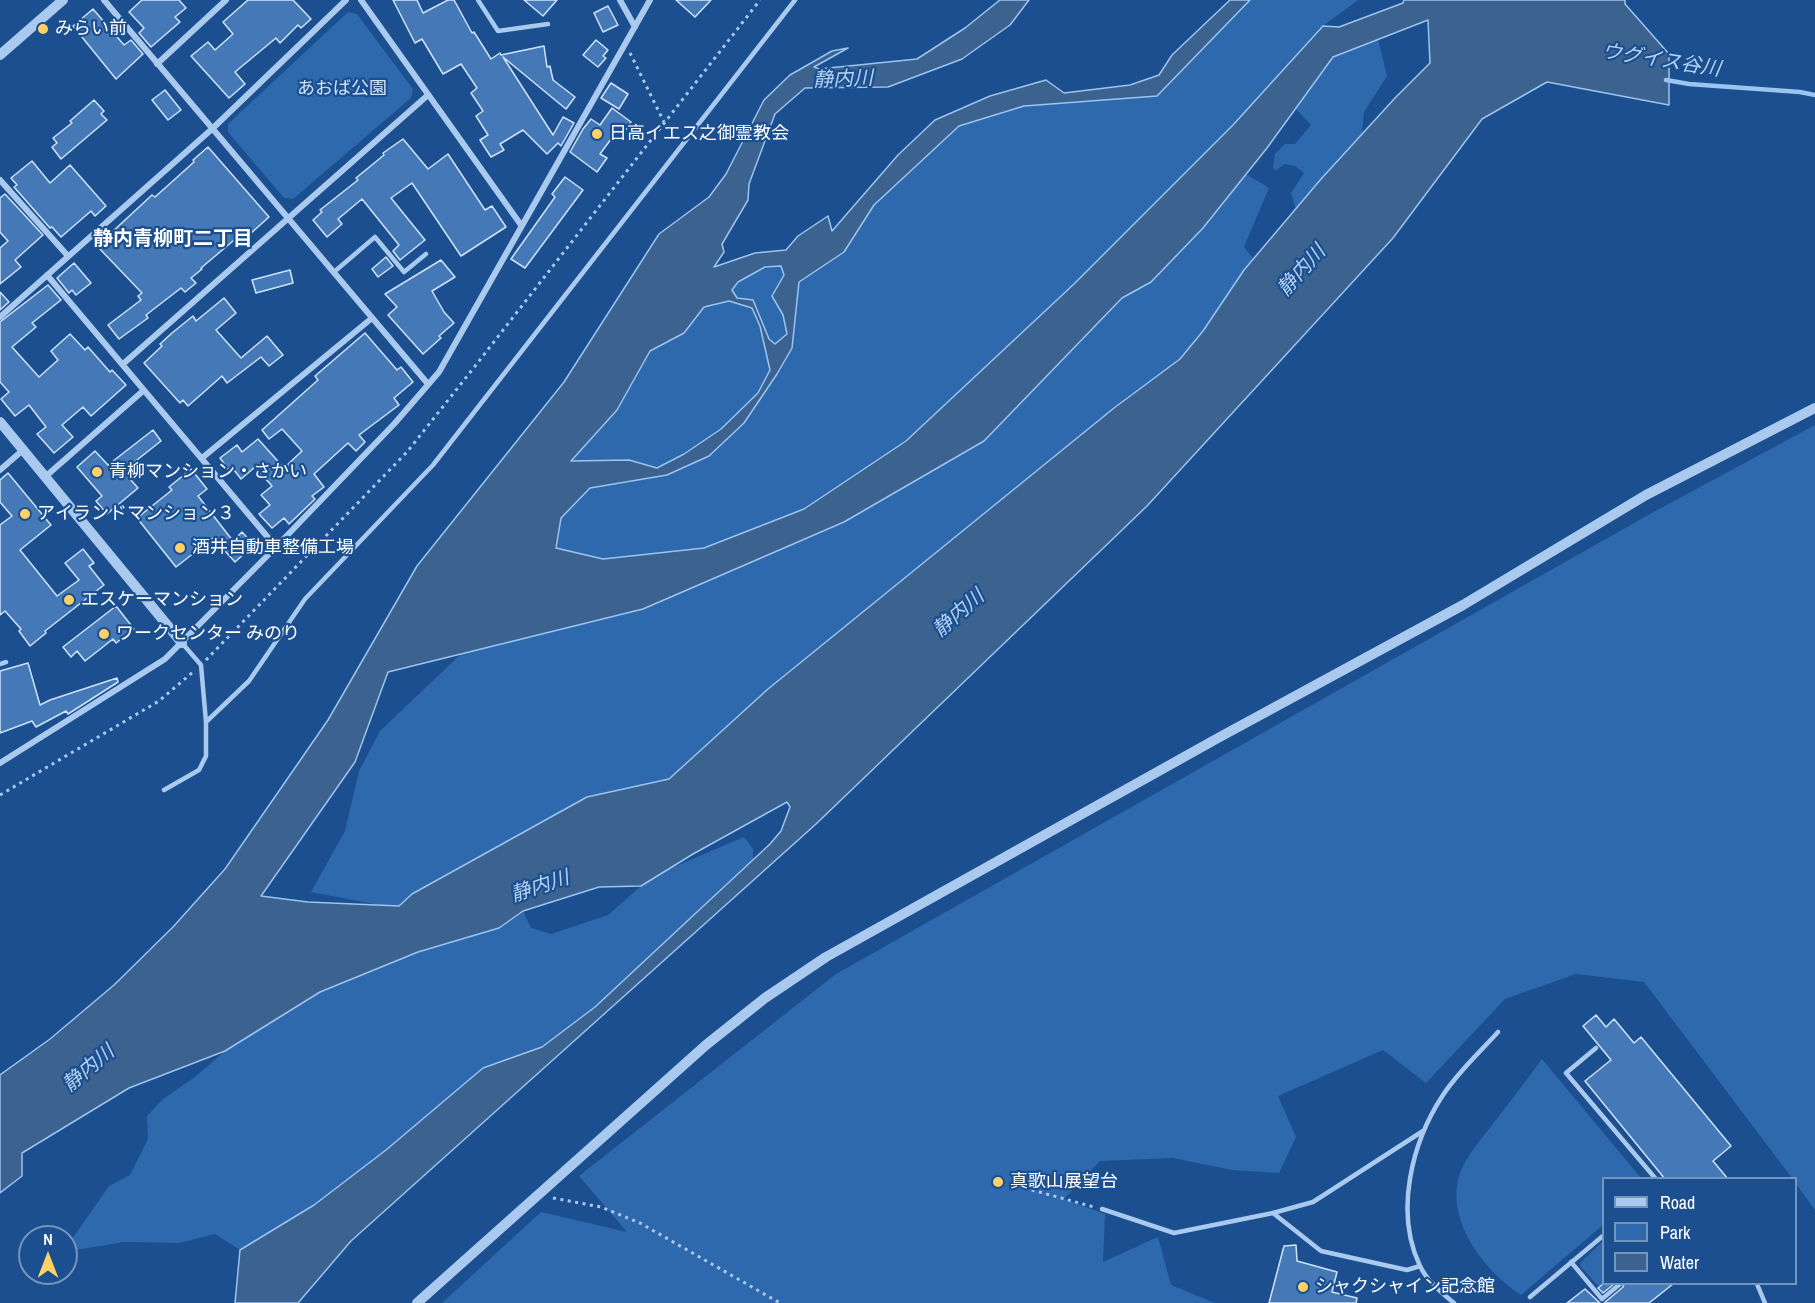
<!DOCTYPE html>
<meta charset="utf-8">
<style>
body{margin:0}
#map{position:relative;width:1815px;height:1303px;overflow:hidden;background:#1b4f8f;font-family:"Archivo Narrow",sans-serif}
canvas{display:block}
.legend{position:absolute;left:1602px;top:1177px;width:195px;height:108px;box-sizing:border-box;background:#1b4f8f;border:2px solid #7695bc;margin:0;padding:8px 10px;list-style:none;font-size:18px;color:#fff}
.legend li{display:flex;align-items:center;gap:12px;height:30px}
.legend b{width:30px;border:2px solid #7695bc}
.north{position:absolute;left:18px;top:1225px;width:60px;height:60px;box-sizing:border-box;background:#1b4f8f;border:2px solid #7695bc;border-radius:50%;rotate:0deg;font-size:16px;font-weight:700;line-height:24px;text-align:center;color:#fff}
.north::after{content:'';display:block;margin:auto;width:21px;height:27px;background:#ffd166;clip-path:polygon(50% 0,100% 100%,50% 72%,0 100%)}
</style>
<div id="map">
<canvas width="1815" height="1303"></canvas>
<ul class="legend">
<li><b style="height:8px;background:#a9c9ee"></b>Road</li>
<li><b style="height:16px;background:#2e69ad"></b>Park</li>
<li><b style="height:16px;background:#3c6290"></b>Water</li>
</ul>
<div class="north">N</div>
</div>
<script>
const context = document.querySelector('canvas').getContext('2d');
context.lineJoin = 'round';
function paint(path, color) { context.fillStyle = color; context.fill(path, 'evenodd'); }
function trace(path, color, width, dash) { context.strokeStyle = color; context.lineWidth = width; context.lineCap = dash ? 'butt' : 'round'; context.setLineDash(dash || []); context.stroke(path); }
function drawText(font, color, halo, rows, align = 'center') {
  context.font = font + ' "Archivo Narrow","Noto Sans JP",sans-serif'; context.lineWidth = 4.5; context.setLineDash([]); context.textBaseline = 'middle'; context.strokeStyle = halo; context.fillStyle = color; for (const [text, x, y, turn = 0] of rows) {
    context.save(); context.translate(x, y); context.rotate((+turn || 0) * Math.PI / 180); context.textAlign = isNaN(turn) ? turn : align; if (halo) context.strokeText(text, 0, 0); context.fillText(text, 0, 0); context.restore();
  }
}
paint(new Path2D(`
 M1250,0h108l-39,29 -86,96 -159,159 -168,157 -102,68 -100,39 -101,11 -48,-11 6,-30 29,-30 77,-13 42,-19 35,-33 33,-49 15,-26 7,-66 45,-30 30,-47 85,-79 65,-20 133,-10z
 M348,12l9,2 56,75 -2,9 -118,101 -9,-1 -56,-66v-8z
 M1378,39l9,37 -23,36 -2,23 -66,75 -5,-17 13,-20 -9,-7 -10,-2 -9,6 -3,-2 2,-14 10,-10h10l16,-19 -16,-17 38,-51z
 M1246,174l23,14 -25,59 10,12 -51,72 -23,28 -66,49 -346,281 -99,90 -82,18 -175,97 -13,12 -20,-1 -68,-13 34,-61 14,-60 21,-40 81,-77 182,-45 201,-87 140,-81 138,-143 29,-17 52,-53z
 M781,266l3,9 -12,21 11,19 4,19 -12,10 -6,-5 -16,-38 -16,-3 -5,-8c11,-16 30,-22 49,-24z
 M729,301l23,7 8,18 10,44c-4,8 -7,18 -13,25 -28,32 -63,54 -101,73l-27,-8 -59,2 47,-52 33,-59 34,-18 20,-26z
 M1815,425v785l-19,-26v-6h-4l-148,-196 -68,-8 -71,25 -79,84 -43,-33 -105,46 18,41 -17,36 -47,-3 -59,-12 -73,3 -36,38 41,15 -2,48 55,-25 13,48 44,18h-773l99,-91 86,20 -48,-56 257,-202 814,-460z
 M744,837l9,12v10l-158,148 -53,40 -59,21 -97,82 -72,55 -74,45 -25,-16 -36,9 -55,-1 -55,9 1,-9 39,-56 21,-11 18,-36 -1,-23 16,-17 32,-22 30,-26 95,-59 98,-40 81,-24 24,-17 8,17 20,6 57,-19 33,-29 28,-17z
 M1542,1059l99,119h-37l-1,47 -82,70c-35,-23 -73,-70 -63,-115 5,-21 22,-39 34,-55 17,-22 34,-44 50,-66z
 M1603,1241v42l-4,4 -18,-20 -1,-4z`), '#2e69ad');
const water = new Path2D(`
 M1000,0h29l-19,25 -48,34 -74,28 -83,1 -30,26 -26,70 -1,16 -26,44 2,8 -10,15 41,-14 31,-3 12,-14 30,-20 4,15 66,-76 37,-35 55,-24 56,-16 18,13 66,-8 29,-10 13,-20 58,-55h20l-93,96 -133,10 -65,20 -85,79 -30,47 -45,30 -7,66 -15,26 -33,49 -35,33 -42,19 -77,13 -29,30 -5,30 47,11 101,-11 100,-39 102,-68 168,-157 159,-159 90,-99 16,1 64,-24 1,-3h221v4l44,50v51l-122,-23 -65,37 -89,119 -246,268 -331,318 -465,417 -53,62h-63l5,-53 74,-45 72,-55 97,-82 59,-21 53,-40 175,-163 11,-13 9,-24 -3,-5 -94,52 -52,32 -42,1 -76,24 -24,17 -81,24 -98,40 -95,59 -96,37 -107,65v23l-22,17v-118l50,-36 64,-54 59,-58 52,-58 103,-149 89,-154 147,-184 95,-148 50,-37 17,-23 38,-74 26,-25 42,-24 16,-3 -34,19 5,2 98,-10 48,-31zM1428,20l2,43 -35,35 -74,81 -77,91 -41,61 -23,28 -66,49 -346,281 -99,90 -82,18 -175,97 -13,12 -91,-4 -47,-6 94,-134 33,-90 255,-63 201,-87 140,-81 138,-143 29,-16 52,-54 64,-80 66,-91zM765,267l16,-1 3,9 -12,21 11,19 4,19 -12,10 -6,-5 -16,-39 -16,-2 -5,-8 6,-8zM729,301l23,7 8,18 10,44 -12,23 -37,36 -37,25 -27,14 -28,-8 -58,1 46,-51 33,-59 34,-18 20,-26z`);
paint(water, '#3c6290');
trace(water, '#9cc4f0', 1.5);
trace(new Path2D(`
 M1666,80l23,4 111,8 15,3`), '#9cc4f0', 4.5);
const building = new Path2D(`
 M142,0h37l7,8 -11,9 5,5 -29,25 -12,-14 5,-5 -15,-16z
 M248,0h45l18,19 -10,9 -3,-3 -18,18 -4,-5 -41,34 10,12 -16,14 -38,-42 17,-14 7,8 18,-16 -10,-12z
 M393,0h24l6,13 25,-13h6l18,33 2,-1 17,27 9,-6 1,2 43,-9 3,21 3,-1 3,14 22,17 -9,12 -63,-52 50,78 10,-18 11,6 -13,23 -3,-3 -11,11 -24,-24 -23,14 4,6 -13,7 -11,-17 8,-5 -12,-19 7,-5 -12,-18 6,-5 -16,-24 -18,10 -21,-35 -7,4z
 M524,0h33l-14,16z
 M676,0h35l-16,17z
 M608,6l10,19 -15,7 -9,-19z
 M93,9l31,36 7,-5 12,14 -27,25 -43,-53z
 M596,40l12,10 -5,6 3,2 -8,9 -15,-12z
 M611,83l17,11 -9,15 -18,-11z
 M165,90l16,20 -13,10 -16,-20z
 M94,100l10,11 -3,3 6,6 -46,39 -9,-12 5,-4 -4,-5 19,-15 -2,-2z
 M612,108l19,14 -9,13 -5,-4 -17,23 7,4 -10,14 -27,-20 13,-23 8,-10 9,6z
 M403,139l25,30 20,-15 37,56 7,-4 14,21 -45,29 -49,-73 -21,15 34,42 -25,20 -7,-9 6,-6 -37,-46 -24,20 4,5 -15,13 -14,-17 9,-8 -2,-2 38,-30 -2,-2 28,-23 -1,-2z
 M208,147l61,70 -19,17 -4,-4 -45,38 1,1 -11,9 5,5 -11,9 -4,-4 -35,27 2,3 -29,21 -11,-14 33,-25 -3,-4 4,-3 -45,-47 55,-51 3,2 39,-35 -1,-2z
 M32,161l18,22 20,-18 36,41 -11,10 -4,-5 -30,26 -9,-10 -2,1 -36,-41 3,-2 -6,-7z
 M565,177l18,13 -58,78 -14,-9 44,-62 -3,-3z
 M5,194l38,41 -28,25 6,7 -21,17v-36l8,-7 -8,-9v-34z
 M386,257l7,9 -15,11 -6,-8z
 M441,260l14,17 -23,14 12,21 10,11 -15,13 2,2 -18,16 -35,-39 9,-8 -12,-13z
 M74,263l17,20 -15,12 -4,-5 -3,3 -12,-15z
 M290,270l3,13 -37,10 -4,-13z
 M48,285l13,15 -29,23 4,4 -24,20 27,30 19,-17 -7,-9 19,-17 15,16 3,-3 22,25 2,-2 14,15 -35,31 -8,-9 -21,18 11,12 -19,16 -17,-19 9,-7 -17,-22 -14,11 -14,-17 8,-7 -9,-10v-60z
 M0,292l9,10 -9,8z
 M224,298l12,15 -20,17 25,28 26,-22 16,19 -14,11 -8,-9 -34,26 -5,-7 -34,30 -5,-6 -3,3 -36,-40 18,-17 -2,-2 12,-11 21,-17 3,5z
 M365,333l32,37 4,-3 12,15 -19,16 5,7 -40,30 6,7 -9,9 -8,-8 -34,31 10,13 -12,9 3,3 -4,4 -22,21 -5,-6 -12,10 -13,-14 11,-9 -9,-10 11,-9 -17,-19 -14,12 -7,-9 -3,3 -11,-15 17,-13 5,7 16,-13 26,29 18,-17 -20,-22 -13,10 -7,-9 56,-50 -3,-4z
 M153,430l8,11 -38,30 15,17 -31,26 -11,-13 6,-5 -25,-29 18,-16 13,14z
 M191,469l16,20 -9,7 35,45 9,-9 12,13 -19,17 -22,-24 -37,29 -39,-49 35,-28 -3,-3z
 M8,473l43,52 -31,25 37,46 22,-16 -14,-17 18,-14 11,14 -5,3 15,19 -59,46 1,2 -16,13 -11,-15 2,-2 -16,-18 -5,4v-90l12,-9 -12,-14v-22z
 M116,606l18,23 -18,14 -3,-4 -28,22 -8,-10 -6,6 -8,-10z
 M28,663l12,42 10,-5 67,-22 1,4 -50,32 -2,-3 -30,16 -4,-6 -32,12v-62z
 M1596,1015l10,12 8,-8 20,24 7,-6 90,109 -18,15 15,18h-63l-80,-98 26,-21 -28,-34z
 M1296,1245l1,16 40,11 -5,20 25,6 -1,5h-87l15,-57z
 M1603,1284h11l-11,9 -5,-5z
 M1624,1284h49l-24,19h-45l19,-16z
 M1585,1289l15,14h-33z`);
paint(building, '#4478b7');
trace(building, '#cfe3fa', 1.5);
trace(new Path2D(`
 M630,53l34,69
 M206,660l201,-208 65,-82 288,-370
 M0,795l159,-94 34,-29
 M1010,1184l84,23
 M553,1198l48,9 39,16 140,80`), '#a9c9ee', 3, [3, 4.5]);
trace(new Path2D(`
 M478,0l20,31 50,-7
 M334,272l41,-35 29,35 22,-18
 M0,664l6,-2
 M206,722l43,-41 56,-82 128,-134 362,-465
 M164,790l35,-20 7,-14v-34l-5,-57 -19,-22
 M1596,1048l-30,25 89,105
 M1102,1209l72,24 99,-20 40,-11 110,-71
 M1273,1213l48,38 86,19 13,-4
 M1571,1262l31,37 18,-15
 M1757,1284l8,19
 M1530,1297l74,-62
 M1454,1303c-13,-11 -27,-22 -34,-37 -26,-54 -8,-124 23,-171 15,-23 37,-43 55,-63`), '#a9c9ee', 4.5);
trace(new Path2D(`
 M104,0l324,384
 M361,0l160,225
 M620,0l15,27
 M157,64l69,-64
 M0,180l68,76
 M47,275l229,272 119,-124 44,-51 211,-372
 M0,317l212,-188 134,-129
 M123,364l305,-269
 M202,458l170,-140
 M0,470l23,-20
 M45,477l99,-87
 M0,763l165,-104 111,-112`), '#a9c9ee', 6);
trace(new Path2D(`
 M0,55l63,-55
 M0,422l182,221
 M417,1303l289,-258 59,-47 61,-41 392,-219 245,-133 183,-110 169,-87`), '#a9c9ee', 10);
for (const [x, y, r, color] of [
 [43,29,6,"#ffd166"],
 [597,134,6,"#ffd166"],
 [97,472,6,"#ffd166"],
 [25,514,6,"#ffd166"],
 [180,548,6,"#ffd166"],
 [69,600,6,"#ffd166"],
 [104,634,6,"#ffd166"],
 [998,1182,6,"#ffd166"],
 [1303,1287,6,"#ffd166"]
]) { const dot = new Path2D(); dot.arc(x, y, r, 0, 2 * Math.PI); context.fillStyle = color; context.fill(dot); trace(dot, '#1b4f8f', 2); }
drawText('18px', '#fff', '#1b4f8f', [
 ["みらい前",55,29],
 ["日高イエス之御霊教会",609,134],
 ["青柳マンション・さかい",109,472],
 ["アイランドマンション３",37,514],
 ["酒井自動車整備工場",192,548],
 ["エスケーマンション",81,600],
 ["ワークセンター みのり",116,634],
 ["真歌山展望台",1010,1182],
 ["シャクシャイン記念館",1315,1287]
], 'left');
drawText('18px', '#cfe3fa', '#1b4f8f', [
 ["あおば公園",342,89]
]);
drawText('italic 20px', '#b5d3f5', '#1b4f8f', [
 ["ウグイス谷川",1661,61,9],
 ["静内川",843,80,-2],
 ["静内川",1302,271,-48],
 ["静内川",959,614,-41],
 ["静内川",540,887,-18],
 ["静内川",89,1069,-40]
]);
drawText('bold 20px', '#fff', '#1b4f8f', [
 ["静内青柳町二丁目",173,240]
]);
</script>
